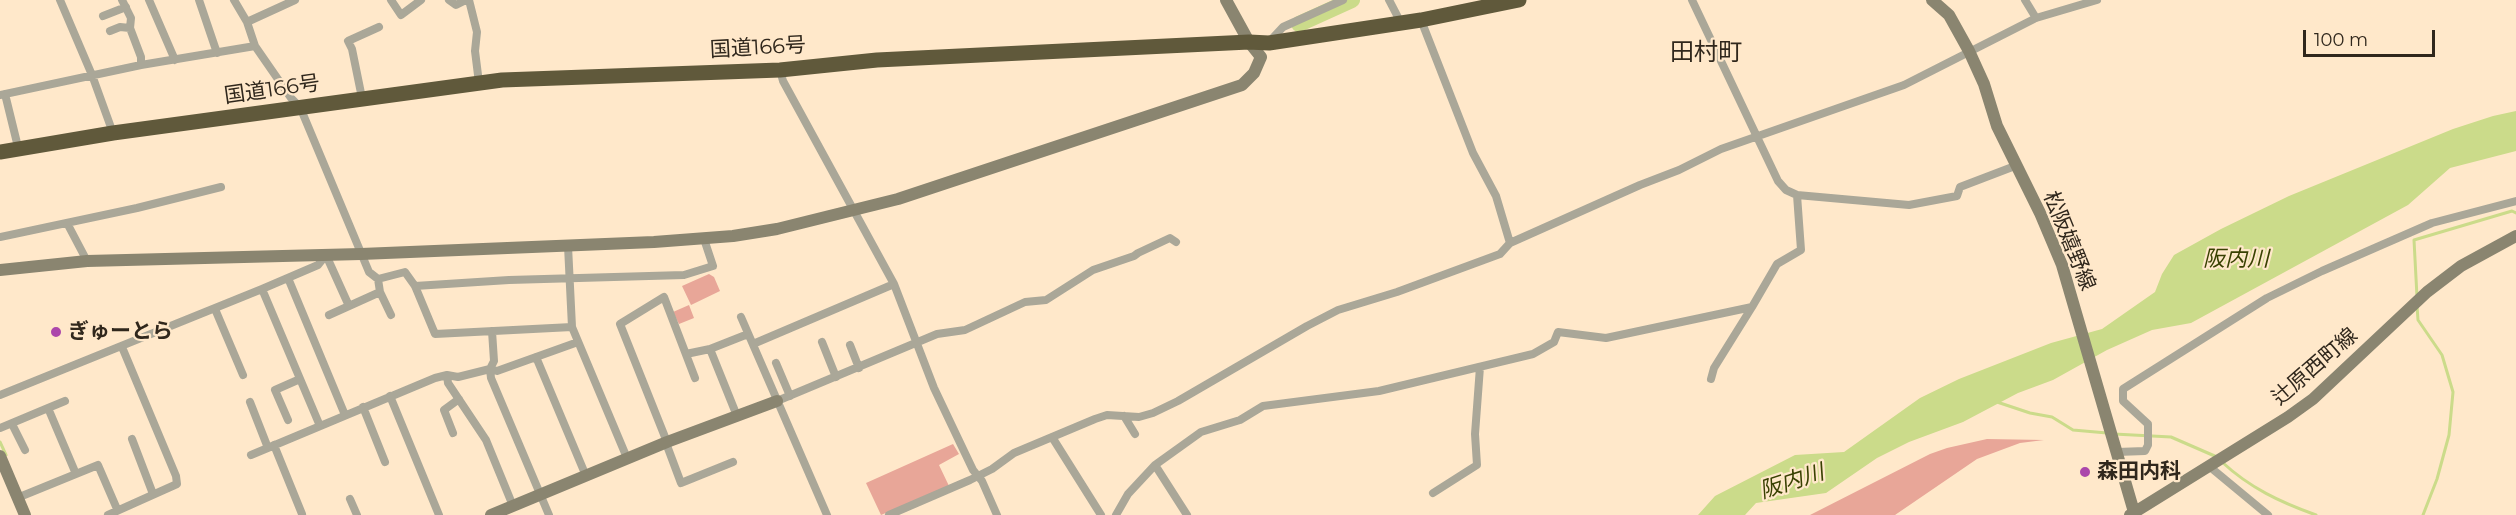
<!DOCTYPE html>
<meta charset="utf-8">
<style>
body{margin:0}
#map{position:relative;width:2516px;height:515px;overflow:hidden;background:#ffe8ca;font-family:Montserrat,sans-serif}
canvas{display:block}
.scale{position:absolute;left:2303px;top:30px;width:132px;height:27px;box-sizing:border-box;border:3px solid #30271c;border-top:0;padding-left:8px;font-size:18px;line-height:21px;white-space:nowrap;color:#30271c;-webkit-text-stroke:4px #ffe8ca;paint-order:stroke}
</style>
<div id="map">
<canvas width="2516" height="515"></canvas>
<div class="scale">100 m</div>
</div>
<script>
const context = document.querySelector('canvas').getContext('2d');
context.lineJoin = 'round';
function paint(path, color) { context.fillStyle = color; context.fill(path, 'evenodd'); }
function trace(path, color, width, dash) { context.strokeStyle = color; context.lineWidth = width; context.lineCap = dash ? 'butt' : 'round'; context.setLineDash(dash || []); context.stroke(path); }
function drawText(font, color, halo, rows, align = 'center') {
  context.font = font + ' Montserrat,"Noto Sans JP",sans-serif'; context.lineWidth = 4.5; context.setLineDash([]); context.textBaseline = 'middle'; context.strokeStyle = halo; context.fillStyle = color; for (const [text, x, y, turn = 0] of rows) {
    context.save(); context.translate(x, y); context.rotate((+turn || 0) * Math.PI / 180); context.textAlign = isNaN(turn) ? turn : align; if (halo) context.strokeText(text, 0, 0); context.fillText(text, 0, 0); context.restore();
  }
}
paint(new Path2D(`
 M709,274l5,3 6,14 -29,14 -9,-19z
 M689,305l5,13 -15,6 -6,-12z
 M1987,439l57,1 -24,3 -43,16 -82,56h-85l120,-61 17,-6z
 M953,444l6,10 -20,11 10,21 -68,29 -15,-32z`), '#e8a698');
paint(new Path2D(`
 M2516,111v40l-66,17 -42,37 -217,118 -39,7 -45,20 -54,30 -35,13 -55,29 -54,20 -32,16 -51,35 -70,10 -11,12h-47l17,-19 80,-41 49,-3 76,-54 39,-19 92,-36 51,-14 53,-37 7,-18 12,-19 47,-26 68,-33 164,-67 40,-13z`), '#cbdb8a');
trace(new Path2D(`
 M2417,297l-3,-57 98,-29 4,2
 M2417,306l1,14 24,35 11,37 -4,43 -12,44 -14,36
 M1997,402l33,11 22,4 21,13 34,3
 M2114,434l57,3 46,20
 M0,442l6,13
 M2222,462c28,26 58,40 94,53`), '#cbdb8a', 3);
trace(new Path2D(`
 M1299,24l53,-24`), '#cbdb8a', 16);
trace(new Path2D(`
 M60,0l32,75 21,58
 M122,0l9,18 -1,10 11,29v8
 M149,0l26,60
 M199,0l18,53
 M234,0l13,22 8,24 36,52 9,9 69,165 9,7 27,-7 10,14 20,48 137,-7
 M391,0l10,15 20,-15
 M449,0l7,5 10,-5
 M469,0l8,32 -2,19 4,32
 M1389,0l12,23
 M1692,0l86,181 8,9 11,5 112,10 48,-9 3,-9 55,-21
 M2025,0l11,18
 M103,16l23,-9
 M1421,20l52,133 23,43 14,47
 M247,22l48,-22
 M110,31l10,-4 10,1
 M1269,42l14,-15 60,-27
 M780,70l3,11 111,203 40,104 39,82 9,11 15,34
 M5,94l13,53
 M0,95l141,-30 114,-19
 M362,98l-10,-49 -4,-8 31,-14
 M67,223l20,38
 M0,237l137,-29 84,-21
 M568,246l4,81 55,131
 M288,278l57,137
 M415,286l94,-6 175,-5 29,-9 -9,-27
 M262,289l58,137
 M380,292l11,23
 M215,309l28,66
 M329,315l20,-9
 M741,317l86,198
 M822,342l14,35
 M753,344l141,-60
 M850,345l9,23
 M710,349l38,-15
 M686,354l24,-5 27,67
 M536,357l50,119
 M776,363l14,33
 M447,375l1,8 38,57 27,66
 M1711,379l3,-11 38,-61
 M0,395l262,-106 56,-24 8,-10 23,51 31,-14 -2,-13
 M390,396l49,119
 M777,401l160,-67 28,-4 60,-28 21,-2 47,-30 41,-14 4,-3 32,-15 6,4
 M250,402l18,46
 M363,407l22,55
 M48,408l17,-7
 M1124,416l11,18
 M288,420l-13,-30 25,-11
 M12,424l13,26
 M0,428l48,-20 28,66
 M453,433l-9,-23 15,-11
 M1052,437l49,78
 M132,439l21,55
 M667,442l-47,-118 44,-27 31,81
 M666,443l15,40 52,-21
 M274,445l28,69
 M2117,452l28,-1 3,-6v-21l-25,-23v-12l144,-91 55,-27 110,-48 84,-22
 M251,455l184,-77 12,-3 11,2 32,-8 4,-8 -2,-30
 M1155,465l32,50
 M2210,467l58,48
 M1433,493l44,-28 -2,-31 5,-67
 M17,498l81,-33 19,44
 M350,499l7,16
 M108,515l69,-31 -1,-8 -54,-129
 M549,515l-58,-137 -1,-9 7,2 81,-29
 M889,515l81,-35 22,-11 22,-16 81,-34 12,-4 32,2 14,-4 25,-12 129,-75 31,-16 59,-18 103,-38 10,-11 130,-58 39,-15 42,-21 183,-64 132,-67 61,-18
 M1116,515l12,-21 27,-29 46,-33 39,-12 23,-14 116,-15 154,-37 21,-12 4,-10 48,6 146,-31 25,-43 24,-14 -4,-55`), '#aaa798', 8);
trace(new Path2D(`
 M1932,0l17,15 20,36 15,33 13,42 43,87 22,52 72,247
 M0,270l87,-9 274,-7 293,-12 79,-6 44,-7 121,-30 344,-114 12,-12 7,-16 -12,-15 -23,-42
 M0,456l25,59
 M491,515l176,-73 110,-41
 M2130,515l158,-98 25,-18 114,-107 34,-26 55,-30`), '#8a8570', 12);
trace(new Path2D(`
 M0,152l113,-19 389,-53 278,-10 97,-10 372,-18 20,1 152,-23 98,-20`), '#60593b', 15);
for (const [x, y, r, color] of [
 [56,332,6,"#ab46ab"],
 [2085,472,6,"#ab46ab"]
]) { const dot = new Path2D(); dot.arc(x, y, r, 0, 2 * Math.PI); context.fillStyle = color; context.fill(dot); trace(dot, '#ffe8ca', 2); }
drawText('21px', '#30271c', '#ffe8ca', [
 ["国道166号",758,48,-3],
 ["国道166号",272,90,-8],
 ["松阪嬉野線",2069,241,68],
 ["辻原西町線",2315,367,-41]
]);
drawText('bold 21px', '#30271c', '#ffe8ca', [
 ["ぎゅーとら",68,332],
 ["森田内科",2097,472]
], 'left');
drawText('italic 22px', '#394102', '#ffe8ca', [
 ["阪内川",2236,260],
 ["阪内川",1792,482,-18]
]);
drawText('24px', '#30271c', '#ffe8ca', [
 ["田村町",1706,53]
]);
</script>
